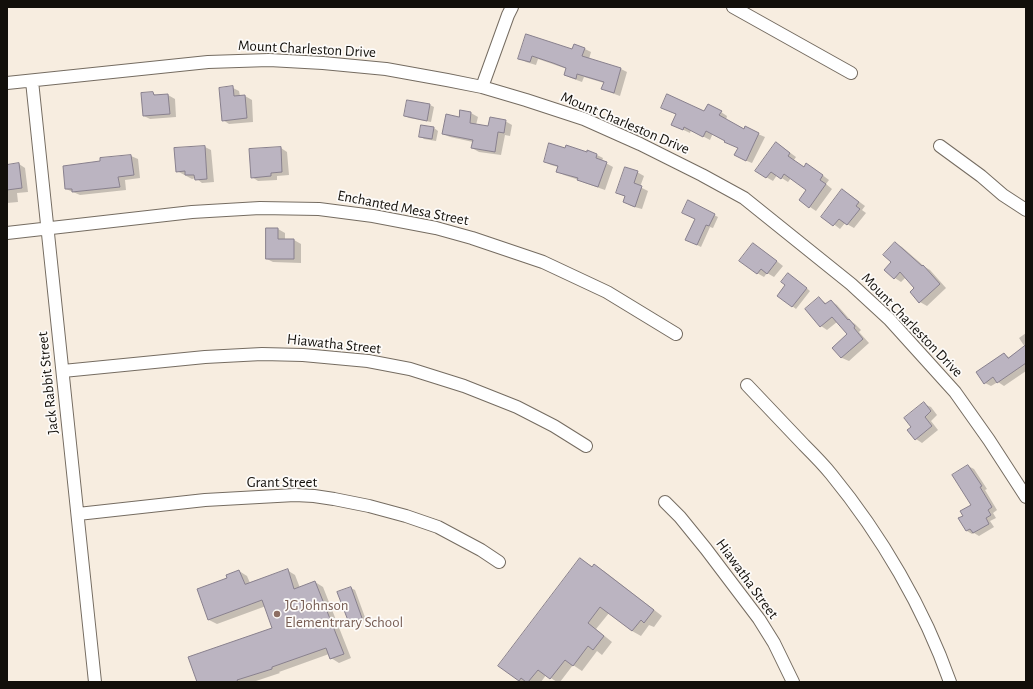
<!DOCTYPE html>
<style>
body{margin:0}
#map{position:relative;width:1033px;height:689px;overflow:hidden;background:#f7ede0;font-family:"Alegreya Sans",sans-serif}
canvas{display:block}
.frame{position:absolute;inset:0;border:8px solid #120f0a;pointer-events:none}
</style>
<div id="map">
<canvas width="1033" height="689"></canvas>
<div class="frame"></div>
</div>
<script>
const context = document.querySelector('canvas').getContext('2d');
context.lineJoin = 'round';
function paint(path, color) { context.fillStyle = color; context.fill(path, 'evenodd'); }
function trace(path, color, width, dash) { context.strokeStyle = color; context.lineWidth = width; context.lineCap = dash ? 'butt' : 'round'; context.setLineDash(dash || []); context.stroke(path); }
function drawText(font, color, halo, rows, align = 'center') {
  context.font = font + ' "Alegreya Sans",sans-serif'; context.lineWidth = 3.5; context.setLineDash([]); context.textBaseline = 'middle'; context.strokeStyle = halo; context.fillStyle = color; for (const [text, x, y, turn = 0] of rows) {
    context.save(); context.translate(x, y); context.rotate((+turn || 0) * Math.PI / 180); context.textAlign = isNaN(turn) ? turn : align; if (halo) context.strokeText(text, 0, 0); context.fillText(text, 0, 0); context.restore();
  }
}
paint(new Path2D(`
 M526,35l47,15 12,-1 6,3 -2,7 32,10 6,3 -7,24 -11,-4 -6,-3 1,-6 -20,-6 -2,5 -11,-4 -6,-3 2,-6 -29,-10 -2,6 -10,-3 -7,-4z
 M233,88l6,3 1,5h5l7,4 1,22 -24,2 -6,-4z
 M153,93l4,3 11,-1 7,4 1,18 -26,2 -6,-3z
 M408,101l22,4 4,2 -3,15 -22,-4 -4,-2z
 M461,111l10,2 7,4 -2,8 13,2 16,-6 7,4 -2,11 -5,-1 -4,20 -22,-3 -7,-4 1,-6 -23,-5 -7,-3 17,-16z
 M669,111l52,1 6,4 -1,4 19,10 13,4 7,3 -13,26 -10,-4 -3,-11 -26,-15 -3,7 -19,-10 -1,3 -17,-8 4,-10z
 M422,126l12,2 4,3 -2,10 -12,-2 -4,-3z
 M777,143l19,14 -2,3 10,7 9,1 16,12 -3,4 6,5 -16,22 -6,-4 -3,-17 -16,-12 -3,4 -11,-7 -4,6 -7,-4z
 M205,147l6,3 3,32 -12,1 -6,-5 -4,1 -15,-8z
 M281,148l6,4 2,23 -12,1v4l-19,1 -6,-4z
 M566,149l22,4v-2l9,4 6,3 -1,3 11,6 -8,23 -20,-7 -6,-3 -15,-5 -7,-4 1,-4 -7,-2 -6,-3z
 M131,156l7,3 2,19 -15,2 1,10 -46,5 -14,-6 35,-27z
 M19,164l6,4 3,24 -11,1 1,9 -11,1v-37z
 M637,172l7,4 -4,11 8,4 -6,18 -11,-3 -6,-4 1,-5 -9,-4z
 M843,191l6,3 16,12 -3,4 4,3 -12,15 -9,-5 -5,6 -17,-13z
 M714,215l4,2 -5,11 -3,-1 -9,20 -10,-5z
 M267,229h11l7,4v7h9l7,4v19l-28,-1 -6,-3z
 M895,243l7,4 23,20 5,3 16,18 -19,18 -7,-4 -9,-10 5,-4 -10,-11 -5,5 -6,-4 -10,-8 7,-8z
 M760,248l23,18 -9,11 -7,-4 -3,4 -7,-4z
 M793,277l17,14 -14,18 -4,-3 -5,-21z
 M819,298l8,6 4,-3 6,4 15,17 3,2 6,6 -2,2 10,11 -20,18 -7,-3 -8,-10 15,-14 -12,-12 -10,8 -6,-4z
 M1026,333v38l-22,15 -6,-4 -7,4 -6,-3 19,-29 6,4 15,-11 -6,-9z
 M924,404l7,3 6,8 -6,6 7,9 -16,13 -6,-4 -3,-12z
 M968,466l6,3 13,20 -2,1 12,20 -4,3 3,5 -6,3 4,6 -15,9 -5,-3 -2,1 -5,-3 -3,-15 8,-11z
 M580,559l13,8 2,-1 9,5 58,45 -8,11 -5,-2 -8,11 -9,-5 -23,-18 -13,16 16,13 -10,13 -5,-4 -15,20 -9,-6 -13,17h-3l-11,-7 -5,7h-20l-2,-1z
 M287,570l8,5 5,13 15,-6 8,5 28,71 -12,5 -8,-5 -2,-4 -50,18 1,1 -27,9h-55l76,-53 -8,-23 -49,18 -8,-4 19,-41 11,-8 8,5 3,7z
 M351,588l4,2 11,30 -12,5 -4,-3z`), '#0003');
const building = new Path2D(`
 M526,34l46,15 2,-5 11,4 -3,8 39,12 -7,25 -13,-4 3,-7 -27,-8 -1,5 -12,-4 2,-7 -13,-5 -21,-7 -2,6 -12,-3z
 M233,86l1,10 11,-1 2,23 -25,3 -3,-33z
 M153,92l1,3 14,-1 2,20 -27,2 -2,-23z
 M667,94l37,17 4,-7 14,7 -3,4 25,14 1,-3 14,7 -13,28 -12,-6 4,-7 -14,-6 1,-1 -19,-10 -3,6 -19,-10 -1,3 -12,-5 5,-11 -15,-6z
 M407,100l23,4 -3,17 -23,-5z
 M460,110l11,2 -1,11 18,3 2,-9 16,3 -2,13 -6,-1 -3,20 -24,-4 2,-8 -31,-6 4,-20 13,3z
 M421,125l13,2 -2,12 -13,-2z
 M776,142l14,11 -2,3 16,11 2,-4 17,12 -3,5 6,4 -17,24 -10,-8 7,-10 -22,-16 -3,5 -10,-7 -5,6 -11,-7z
 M549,143l16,5 1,-3 21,7v-2l10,4 -1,4 11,4 -9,25 -21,-7 1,-2 -22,-6 2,-6 -14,-4z
 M205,146l2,33 -12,1 -1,-5h-9v-4l-9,1 -2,-24z
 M281,147l1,25 -11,1v3l-20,2 -2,-29z
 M131,155l3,20 -16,2 2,10 -48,5v-3h-7l-2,-23 37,-5v-3z
 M19,163l3,25 -15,2v-25z
 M625,167l13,4 -4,12 8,3 -7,21 -12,-5 2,-6 -9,-3z
 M842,189l17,13 -3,4 4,3 -13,16 -8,-6 -6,7 -12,-9z
 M688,200l27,14 -6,12 -3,-1 -9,20 -12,-5 10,-21 -13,-6z
 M266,228h12v11h16v20h-28z
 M895,242l27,24 1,-1 17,19 -21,19 -9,-11 4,-4 -14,-16 -6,7 -10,-9 7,-8 -8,-7z
 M753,243l24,18 -10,13 -6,-5 -4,5 -18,-13z
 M788,273l19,15 -15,19 -15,-11 8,-11 -4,-3z
 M819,297l6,7 6,-4 17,20 1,-1 6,7 -1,2 9,11 -22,19 -9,-10 15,-14 -15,-17 -12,10 -15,-18z
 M1026,345v18l-29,20 -4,-6 -9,7 -8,-12 28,-19 4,5z
 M924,402l7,9 -6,6 7,9 -17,14 -8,-10 4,-3 -7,-9z
 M968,465l14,21 -2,1 12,20 -4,3 3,5 -5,3 3,6 -16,9 -3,-4 -4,2 -8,-13 5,-2 -3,-5 11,-6 -19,-30z
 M580,558l12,9 2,-3 60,46 -10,13 -3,-3 -9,11 -32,-24 -12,16 16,13 -11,14 -5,-4 -15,20 -8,-6 -15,19 -12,-9 -10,12h-2l-5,-4 -2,3 -21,-15z
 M288,569l6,20 21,-8 29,73 -14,5 -4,-11 -54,19v2l-35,11 1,2h-41l-9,-25 84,-29 -10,-28 -54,20 -11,-31 30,-11 -1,-3 13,-5 6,14z
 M351,587l11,31 -13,5 -12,-31z`);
paint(building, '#bbb4c1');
trace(building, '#88808d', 1);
const minor = new Path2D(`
 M733,7l118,66
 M32,81l63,601
 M7,83l201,-21 61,-2 54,3 63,6 61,11 35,7 44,13 58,19 56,25 62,31 42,23 107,86 38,35 66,73 34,48 37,57
 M482,87l26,-72 4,-8
 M940,146l41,30 22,19 23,15
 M7,233l185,-21 68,-4 59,1 54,7 63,12 36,10 71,24 64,30 69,42
 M63,371l142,-14 57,-3 41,1 65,6 42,8 54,17 53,21 37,19 32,20
 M747,385c19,20 38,40 57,60 9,9 19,19 27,29 50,61 93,134 119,208
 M665,502l15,15 26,32 53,70 15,24 19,39
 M78,514l127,-14 90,-5 19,1 20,3 35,7 37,10 32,11 43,23 18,12`);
trace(minor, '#756c61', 14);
trace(minor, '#fff', 12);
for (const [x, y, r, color] of [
 [277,614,4,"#8d6e63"]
]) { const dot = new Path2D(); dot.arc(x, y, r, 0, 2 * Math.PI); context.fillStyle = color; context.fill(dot); trace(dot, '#fdfbf9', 1.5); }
drawText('15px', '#120f0a', '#fdfbf9', [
 ["Mount Charleston Drive",307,49,3],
 ["Mount Charleston Drive",625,123,23],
 ["Enchanted Mesa Street",403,208,11],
 ["Mount Charleston Drive",912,325,46],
 ["Hiawatha Street",334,344,6],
 ["Jack Rabbit Street",48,383,-96],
 ["Grant Street",282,482],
 ["Hiawatha Street",747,579,54]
]);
drawText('15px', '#785e54', '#fdfbf9', [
 ["JG Johnson",285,605],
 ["Elementrrary School",285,622]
], 'left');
</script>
